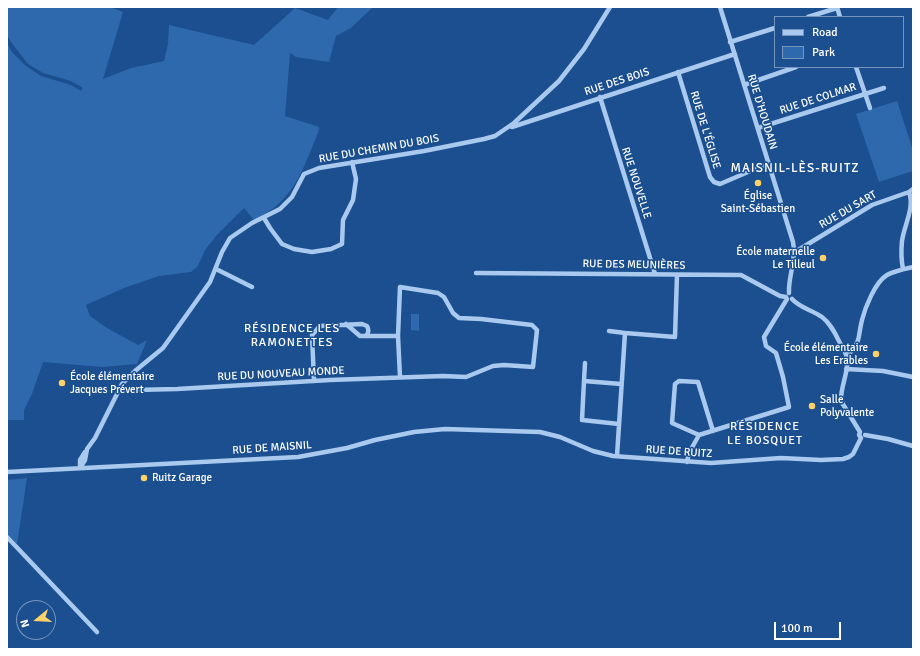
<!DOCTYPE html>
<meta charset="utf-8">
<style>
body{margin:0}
#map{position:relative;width:920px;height:656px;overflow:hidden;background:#1b4f8f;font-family:Signika,sans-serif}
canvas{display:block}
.frame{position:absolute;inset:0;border:8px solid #fff;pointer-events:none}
.legend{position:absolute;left:774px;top:16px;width:130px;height:52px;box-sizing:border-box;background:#1b4f8f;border:1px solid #7695bc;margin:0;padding:5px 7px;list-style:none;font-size:12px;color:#fff}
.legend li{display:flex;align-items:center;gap:8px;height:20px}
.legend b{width:20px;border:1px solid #7695bc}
.north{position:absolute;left:16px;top:600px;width:40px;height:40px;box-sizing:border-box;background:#1b4f8f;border:1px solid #7695bc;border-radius:50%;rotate:252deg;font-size:11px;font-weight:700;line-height:16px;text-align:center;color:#fff}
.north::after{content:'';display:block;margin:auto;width:14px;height:18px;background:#ffd166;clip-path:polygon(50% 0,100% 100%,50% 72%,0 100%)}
.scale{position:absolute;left:774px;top:622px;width:67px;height:18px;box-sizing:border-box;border:2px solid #fff;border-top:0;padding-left:5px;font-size:12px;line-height:14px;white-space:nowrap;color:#fff;-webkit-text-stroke:3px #1b4f8f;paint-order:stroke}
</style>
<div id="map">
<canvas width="920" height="656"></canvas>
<div class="frame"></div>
<ul class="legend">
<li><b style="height:5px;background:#a9c9ee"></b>Road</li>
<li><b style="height:11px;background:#2e69ad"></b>Park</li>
</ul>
<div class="north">N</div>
<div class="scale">100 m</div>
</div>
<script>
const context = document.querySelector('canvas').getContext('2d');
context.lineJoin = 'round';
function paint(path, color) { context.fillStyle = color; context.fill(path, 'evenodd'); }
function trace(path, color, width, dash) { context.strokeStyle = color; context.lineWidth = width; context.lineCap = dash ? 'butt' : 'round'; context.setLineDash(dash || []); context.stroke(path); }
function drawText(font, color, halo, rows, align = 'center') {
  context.font = font + ' Signika,sans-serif'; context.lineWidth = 3; context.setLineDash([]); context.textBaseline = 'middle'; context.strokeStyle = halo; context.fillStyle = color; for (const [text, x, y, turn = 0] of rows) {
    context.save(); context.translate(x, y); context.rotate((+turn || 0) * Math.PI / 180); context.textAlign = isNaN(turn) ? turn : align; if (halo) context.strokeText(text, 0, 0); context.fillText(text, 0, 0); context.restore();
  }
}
paint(new Path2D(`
 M7,7h103l13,5 -20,67 28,-11 33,-7 4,-17 1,-19 85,20 41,-37 33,12 10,-13h35l-22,21 -15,8 -7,26 -33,-5 -6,-4 -5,63 34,11 -1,6c-16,38 -24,68 -64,87l-10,-12 -28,28 -11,14 -7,16 -7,6 -32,4 -35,12 -38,17 4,11 17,12 31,17 9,-5 -10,24 -35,3 -59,-5 -11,32 -8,16v10h-17v-377l5,9 14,14 15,10 30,9 10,6 2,-3 -12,-7 -28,-8 -15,-9 -17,-22 -4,-7z
 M897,101l16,49v21l-34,11 -23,-68z
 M411,314h8v17l-8,-1z
 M27,478l-10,66 -10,-11v-53z`), '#2e69ad');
trace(new Path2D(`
 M720,7l73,235c4,17 -5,34 -4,51
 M837,7l3,10
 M808,17l29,-9
 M730,42l45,-14
 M856,67l14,41
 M678,72l32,105 4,5 6,2 49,-21
 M744,85l52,-18
 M600,97l55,177
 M512,127l223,-73
 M758,128l126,-40
 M264,218l6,10 12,16 12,5 18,3 19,-3 11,-5 1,-24 10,-20 3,-21 -4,-17
 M795,252l77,-47 37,-13 4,-3
 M216,269l36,18
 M903,269c-2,-10 -2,-18 -1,-28 2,-16 13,-33 7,-49
 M476,273l265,2 39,21 6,1
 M792,299c8,9 20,11 30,18 11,8 16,24 23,35 7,15 -5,33 -4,49l19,31 -1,3 2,3
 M346,324l14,12h38
 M609,331l16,2
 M847,356c15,-16 10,-16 15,-36 3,-12 13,-38 25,-45 7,-4 17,-6 26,-8
 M846,369l37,2 30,6
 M314,381l-2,-46 8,-9 42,-2 5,2c2,4 2,6 -1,10
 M584,381l1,-18
 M120,388l14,2 43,-1 153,-9 113,-4 23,1 27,-11 11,-1 29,2 4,-37 -5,-5 -51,-6 -22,-1 -6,-5 -9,-16 -6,-4 -38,-6 -2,49 2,41
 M619,424l-37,-4 2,-39 37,3
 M699,435l-27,-12 3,-39 4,-3 19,1 15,49
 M865,435l23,4 25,7
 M617,456l8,-123 50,4 2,-62
 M687,462l2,-9 10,-18 90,-28 -6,-30 -7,-24 -10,-7 -2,-9 23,-38
 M80,467v-7l5,-8
 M80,468l5,-8 2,-11 8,-11 27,-54 13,-13 28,-23 47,-66 12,-30 8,-14 22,-15 28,-14 12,-12 12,-23 15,-6 105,-17 60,-12 11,-3 19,-13 45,-42 25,-32 26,-42
 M7,472l291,-15 49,-9 28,-8 39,-8 31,-3 95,3 20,5 33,14 20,5 98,7 70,-5 40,2 22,-1 6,-2 4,-3 8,-16
 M7,537l90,95`), '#a9c9ee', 4.5);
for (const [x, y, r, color] of [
 [758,183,4,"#ffd166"],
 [823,258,4,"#ffd166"],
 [876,354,4,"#ffd166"],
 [62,383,4,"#ffd166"],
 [812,406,4,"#ffd166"],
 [144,478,4,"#ffd166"]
]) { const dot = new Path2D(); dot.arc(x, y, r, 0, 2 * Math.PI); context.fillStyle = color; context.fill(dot); trace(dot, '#1b4f8f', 1.5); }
drawText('11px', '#fff', '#1b4f8f', [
 ["RUE DES BOIS",617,82,-18],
 ["RUE DE COLMAR",818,99,-18],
 ["RUE D'HOUDAIN",762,112,73],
 ["RUE DE L'ÉGLISE",705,130,73],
 ["RUE DU CHEMIN DU BOIS",379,149,-10],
 ["RUE NOUVELLE",636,183,72],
 ["RUE DU SART",848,210,-30],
 ["RUE DES MEUNIÈRES",634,265,1],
 ["RUE DU NOUVEAU MONDE",281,374,-3],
 ["RUE DE MAISNIL",272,448,-4],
 ["RUE DE RUITZ",679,452,4]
]);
drawText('11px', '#fff', '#1b4f8f', [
 ["Église",758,196,"center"],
 ["Saint-Sébastien",758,209,"center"],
 ["École maternelle",815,252,"right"],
 ["Le Tilleul",815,265,"right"],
 ["École élémentaire",868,348,"right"],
 ["Les Erables",868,361,"right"],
 ["École élémentaire",70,377],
 ["Jacques Prévert",70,390],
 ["Salle",820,400],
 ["Polyvalente",820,413],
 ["Ruitz Garage",152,478]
], 'left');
context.letterSpacing = '1px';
drawText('12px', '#fff', '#1b4f8f', [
 ["RÉSIDENCE LES",292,329],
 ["RAMONETTES",292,343],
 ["RÉSIDENCE",765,427],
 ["LE BOSQUET",765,441]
]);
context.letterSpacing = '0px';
context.letterSpacing = '1px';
drawText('13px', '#fff', '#1b4f8f', [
 ["MAISNIL-LÈS-RUITZ",795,169]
]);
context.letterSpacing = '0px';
</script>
